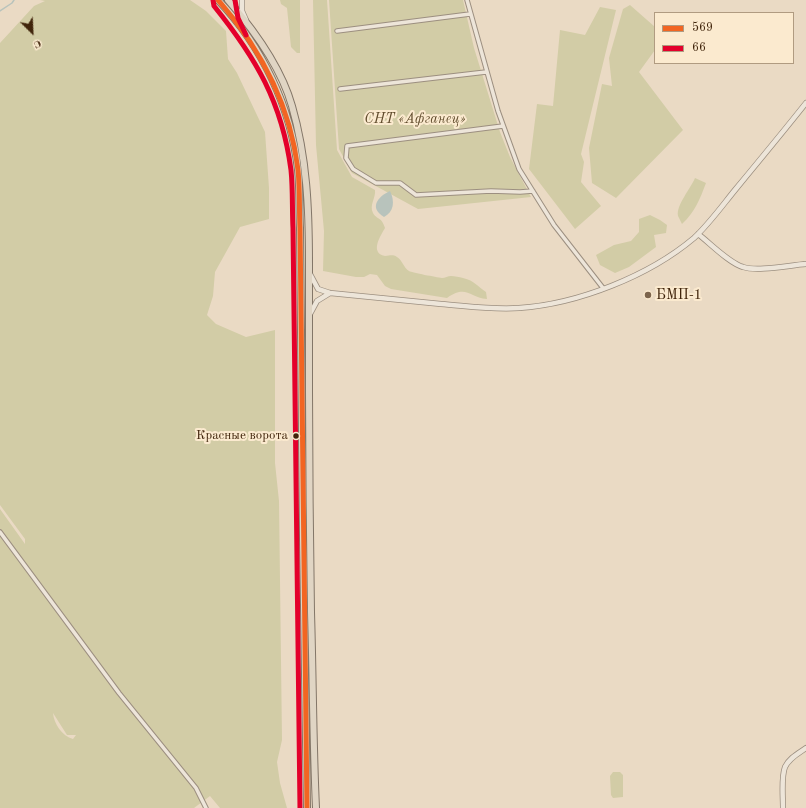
<!DOCTYPE html>
<meta charset="utf-8">
<style>
body{margin:0}
#map{position:relative;width:806px;height:808px;overflow:hidden;background:#eadac4;font-family:"Old Standard TT",serif}
canvas{display:block}
.legend{position:absolute;left:654px;top:12px;width:140px;height:52px;box-sizing:border-box;background:#fbeacf;border:1px solid #b09b81;margin:0;padding:5px 7px;list-style:none;font-size:12px;color:#40240b}
.legend li{display:flex;align-items:center;gap:8px;height:20px}
.legend b{width:20px;border:1px solid #b09b81}
.north{position:absolute;left:12px;top:12px;width:40px;height:40px;-webkit-text-stroke:3px #fbeacf;paint-order:stroke;rotate:156deg;font-size:11px;font-weight:700;line-height:16px;text-align:center;color:#40240b}
.north::after{content:'';display:block;margin:auto;width:14px;height:18px;background:#40240b;clip-path:polygon(50% 0,100% 100%,50% 72%,0 100%)}
</style>
<div id="map">
<canvas width="806" height="808"></canvas>
<ul class="legend">
<li><b style="height:5px;background:#f26522"></b>569</li>
<li><b style="height:5px;background:#e4002b"></b>66</li>
</ul>
<div class="north">С</div>
</div>
<script>
const context = document.querySelector('canvas').getContext('2d');
context.lineJoin = 'round';
function paint(path, color) { context.fillStyle = color; context.fill(path, 'evenodd'); }
function trace(path, color, width, dash) { context.strokeStyle = color; context.lineWidth = width; context.lineCap = dash ? 'butt' : 'round'; context.setLineDash(dash || []); context.stroke(path); }
function drawText(font, color, halo, rows, align = 'center') {
  context.font = font + ' "Old Standard TT",serif'; context.lineWidth = 4; context.setLineDash([]); context.textBaseline = 'middle'; context.strokeStyle = halo; context.fillStyle = color; for (const [text, x, y, turn = 0] of rows) {
    context.save(); context.translate(x, y); context.rotate((+turn || 0) * Math.PI / 180); context.textAlign = isNaN(turn) ? turn : align; if (halo) context.strokeText(text, 0, 0); context.fillText(text, 0, 0); context.restore();
  }
}
paint(new Path2D(`
 M40,0h150l16,11 20,20 2,28 9,14 28,59 4,56v31l-29,8 -25,45 -2,24 -6,19 9,9 30,13 29,-7v133l4,38 3,239 -5,22 3,21 7,25h-67l-10,-12 -16,12h-194v-299l25,35v-5l-25,-34v-462l34,-37 11,-5zM53,713l14,22h9l-3,4c-11,-3 -19,-15 -20,-26z
 M280,0h20v53h-3l-6,-6 -4,-39 -6,-4z
 M313,0h14l10,150 15,27 23,13c1,8 -6,15 -2,23 4,7 8,3 12,15 -4,7 -16,25 0,28 5,0 7,-2 12,1 6,4 6,10 12,14 4,2 27,6 33,7 3,0 6,-2 9,-2 4,0 8,1 12,2 12,3 14,8 23,14l1,7c-18,-1 -20,-15 -40,-1l-56,-9 -6,-3 -8,-11 -7,-1 -6,3h-8l-33,-6 1,-40 -8,-86z
 M329,0h134l11,48 26,84 10,25 21,40 -113,12 -66,-36 -13,-24z
 M630,5l25,22v23l-16,22 44,58 -67,68 -24,-15 -3,-35 13,-64 10,2 -3,-28 14,-49z
 M600,7l16,3 -35,144 3,8 -3,20 20,24 -26,23 -46,-60 8,-65 16,2 7,-76 25,5z
 M695,178l11,5c-6,16 -11,29 -24,41 -1,-2 -3,-6 -4,-8 -2,-11 13,-28 17,-38z
 M650,215l10,5 7,5 -1,8 -12,2 2,12 -27,20 -14,6 -15,-8 -4,-10 18,-10 17,-4 8,-9v-13z
 M613,772h7l3,3v22l-10,1 -2,-3 -1,-19z`), '#d2cca6');
paint(new Path2D(`
 M390,191c5,10 4,21 -6,26 -15,-9 -7,-20 6,-26z`), '#b8c3bc');
trace(new Path2D(`
 M0,11l12,-8 2,-3`), '#b8c3bc', 1.5);
const minor = new Path2D(`
 M467,0l31,111 21,58 35,56 49,63
 M337,31l133,-17
 M340,89l146,-17
 M503,126l-156,20 -1,12 7,11 23,14h24l16,12 75,-4 29,1 13,-1
 M0,532l119,161 77,95 10,20`);
const tertiary = new Path2D(`
 M242,0v11l4,9
 M698,234c12,9 31,29 45,33 15,5 47,-2 63,-3
 M310,274l8,15 12,4c37,4 74,7 111,11 26,2 52,6 78,4 59,-4 130,-32 175,-70 15,-14 28,-32 41,-48 24,-29 48,-58 71,-87
 M310,314l7,-13 13,-8
 M783,808c0,-11 -2,-31 2,-41 4,-9 14,-14 21,-19`);
const trunk = new Path2D(`
 M218,0c44,46 73,107 80,170 2,19 1,39 2,58l3,311 4,269
 M228,0c26,30 53,67 64,106 15,52 17,103 17,157 0,43 0,86 0,129 0,73 1,147 2,220 2,66 2,131 5,196`);
trace(minor, '#9c8f80', 5.5);
trace(tertiary, '#9c8f80', 6);
trace(trunk, '#837668', 8);
trace(minor, '#ede5d9', 3.5);
trace(tertiary, '#ede5d9', 4.5);
trace(trunk, '#e0d5c4', 6);
trace(new Path2D(`
 M218,0c43,49 72,104 80,170 2,19 1,39 2,58l7,580`), '#f26522', 5);
trace(new Path2D(`
 M213,0l1,6c42,52 68,96 77,164 2,19 1,39 2,58l7,580
 M235,0l3,18 8,17`), '#e4002b', 5);
for (const [x, y, r, color] of [
 [648,295,4,"#7c644c"],
 [296,436,3.5,"#40240b"]
]) { const dot = new Path2D(); dot.arc(x, y, r, 0, 2 * Math.PI); context.fillStyle = color; context.fill(dot); trace(dot, '#fbeacf', 1.5); }
drawText('13px', '#40240b', '#fbeacf', [
 ["Красные ворота",288,436]
], 'right');
drawText('italic 14px', '#604b2c', '#fbeacf', [
 ["СНТ «Афганец»",415,119]
]);
drawText('14px', '#40240b', '#fbeacf', [
 ["БМП-1",656,295]
], 'left');
</script>
